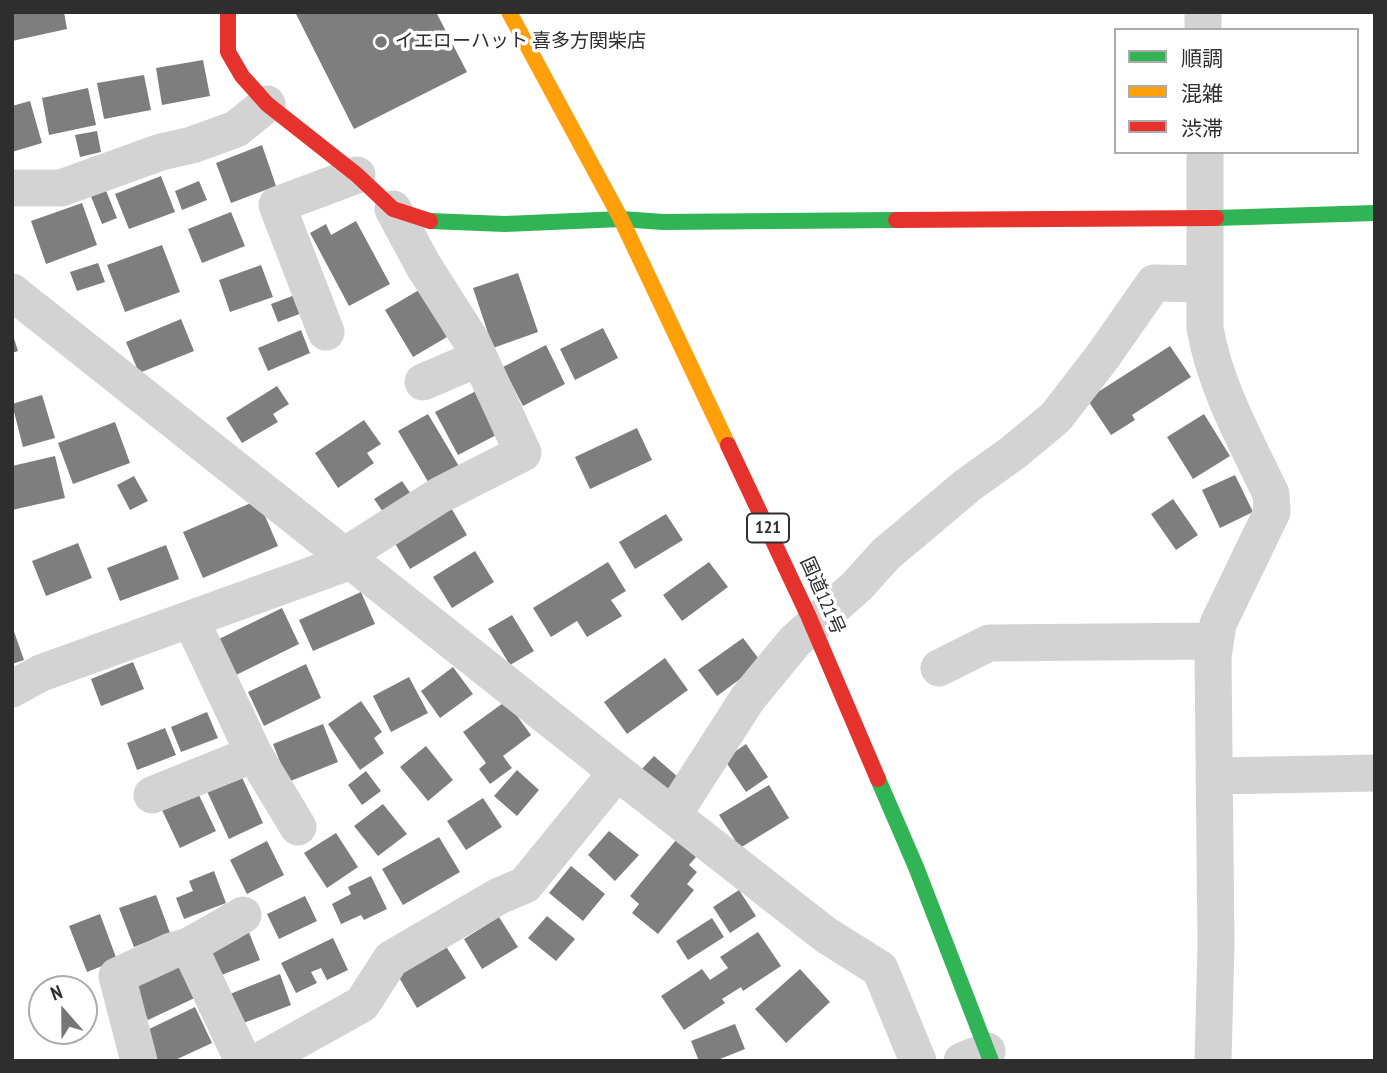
<!DOCTYPE html>
<meta charset="utf-8">
<style>
body{margin:0}
#map{position:relative;width:1387px;height:1073px;overflow:hidden;background:#fff;font-family:"PT Sans Narrow","Noto Sans JP",sans-serif}
canvas{display:block}
.frame{position:absolute;inset:0;border:14px solid #2e2e2e;pointer-events:none}
.legend{position:absolute;left:1114px;top:28px;width:245px;height:126px;box-sizing:border-box;background:#fff;border:2px solid #ababab;margin:0;padding:9px 12px;list-style:none;font-size:21px;color:#2e2e2e}
.legend li{display:flex;align-items:center;gap:14px;height:35px}
.legend b{width:35px;border:2px solid #ababab}
.north{position:absolute;left:28px;top:975px;width:70px;height:70px;box-sizing:border-box;background:#fff;border:2px solid #ababab;border-radius:50%;rotate:339deg;font-size:19px;font-weight:700;line-height:28px;text-align:center;color:#2e2e2e}
.north::after{content:'';display:block;margin:auto;width:24px;height:32px;background:#777;clip-path:polygon(50% 0,100% 100%,50% 72%,0 100%)}
</style>
<div id="map">
<canvas width="1387" height="1073"></canvas>
<div class="frame"></div>
<ul class="legend">
<li><b style="height:9px;background:#30b455"></b>順調</li>
<li><b style="height:9px;background:#ff9f0a"></b>混雑</li>
<li><b style="height:9px;background:#e5322d"></b>渋滞</li>
</ul>
<div class="north">N</div>
</div>
<script>
const context = document.querySelector('canvas').getContext('2d');
context.lineJoin = 'round';
function paint(path, color) { context.fillStyle = color; context.fill(path, 'evenodd'); }
function trace(path, color, width, dash) { context.strokeStyle = color; context.lineWidth = width; context.lineCap = dash ? 'butt' : 'round'; context.setLineDash(dash || []); context.stroke(path); }
function drawText(font, color, halo, rows, align = 'center') {
  context.font = font + ' "PT Sans Narrow","Noto Sans JP",sans-serif'; context.lineWidth = 7; context.setLineDash([]); context.textBaseline = 'middle'; context.strokeStyle = halo; context.fillStyle = color; for (const [text, x, y, turn = 0] of rows) {
    context.save(); context.translate(x, y); context.rotate((+turn || 0) * Math.PI / 180); context.textAlign = isNaN(turn) ? turn : align; if (halo) context.strokeText(text, 0, 0); context.fillText(text, 0, 0); context.restore();
  }
}
paint(new Path2D(`
 M12,12h52l3,17 -55,12z
 M295,12h141l31,60 -113,57z
 M203,60l7,36 -48,9 -6,-37z
 M144,75l7,35 -47,9 -7,-36z
 M88,88l8,37 -47,10 -7,-37z
 M30,101l12,42 -30,9v-46z
 M97,131l4,21 -21,5 -5,-22z
 M262,145l14,41 -45,17 -15,-40z
 M161,176l14,36 -46,17 -14,-35z
 M199,181l8,19 -25,10 -7,-19z
 M105,188l12,30 -15,6 -12,-30z
 M82,203l15,42 -51,19 -15,-43z
 M231,212l14,34 -43,17 -14,-34z
 M356,221l34,63 -41,22 -39,-73 16,-9 5,11z
 M162,245l18,47 -55,20 -18,-47z
 M98,263l7,19 -28,9 -7,-19z
 M261,265l12,32 -43,15 -11,-32z
 M518,273l20,59 -45,16 -20,-60z
 M419,290l28,47 -34,20 -28,-47z
 M295,295l7,18 -24,9 -7,-18z
 M181,319l13,32 -55,22 -13,-31z
 M603,328l15,30 -43,22 -15,-31z
 M301,330l9,23 -42,18 -10,-23z
 M12,332l6,19 -6,2z
 M546,345l19,39 -42,22 -20,-39z
 M1170,346l21,31 -59,38 3,5 -24,15 -24,-36z
 M277,386l12,18 -16,10 5,8 -36,21 -16,-25z
 M480,389l22,43 -44,23 -23,-43z
 M42,395l13,43 -32,9 -11,-43z
 M428,414l32,54 -30,17 -32,-54z
 M1204,414l26,42 -37,23 -26,-42z
 M364,420l17,24 -14,9 7,10 -36,25 -23,-35z
 M115,422l15,41 -57,21 -15,-41z
 M637,428l15,32 -62,29 -15,-32z
 M55,456l10,42 -53,12v-44z
 M1235,475l18,37 -33,16 -18,-38z
 M134,476l14,25 -18,9 -13,-25z
 M402,481l13,19 -27,19 -14,-20z
 M1173,499l25,36 -22,15 -25,-36z
 M258,500l20,46 -75,32 -20,-46z
 M450,506l17,29 -57,34 -17,-29z
 M666,514l17,26 -48,29 -16,-27z
 M78,543l14,35 -46,18 -14,-35z
 M166,545l13,34 -59,22 -13,-33z
 M475,551l19,31 -42,26 -19,-31z
 M608,562l18,29 -15,9 11,16 -35,21 -10,-16 -26,16 -18,-29z
 M709,562l19,25 -46,34 -19,-26z
 M361,592l14,32 -62,27 -14,-31z
 M282,608l17,36 -63,31 -17,-36z
 M512,615l22,36 -24,14 -22,-36z
 M12,626l12,34 -12,4z
 M743,638l19,25 -45,33 -19,-26z
 M665,658l23,32 -61,44 -23,-32z
 M133,662l11,27 -43,17 -10,-27z
 M306,664l15,34 -57,28 -16,-34z
 M453,667l20,27 -33,24 -19,-27z
 M409,677l19,36 -37,19 -18,-36z
 M361,701l21,31 -8,6 10,15 -24,17 -32,-46z
 M506,701l25,34 -28,21 9,12 -22,16 -11,-15 7,-6 -23,-31z
 M207,712l11,26 -37,14 -10,-25z
 M323,724l15,38 -50,20 -15,-38z
 M165,728l11,27 -39,15 -10,-27z
 M746,744l22,33 -22,15 -22,-33z
 M426,746l27,34 -25,21 -28,-34z
 M654,756l25,22 -14,16 -25,-23z
 M517,770l22,20 -22,26 -23,-20z
 M366,771l15,20 -19,14 -14,-20z
 M240,773l23,50 -34,16 -23,-50z
 M769,785l20,33 -49,30 -21,-33z
 M197,791l19,40 -36,17 -19,-40z
 M483,798l19,29 -36,23 -19,-29z
 M383,804l24,30 -29,22 -24,-30z
 M609,831l30,24 -24,26 -27,-26z
 M336,833l22,34 -31,21 -23,-35z
 M439,837l21,35 -57,33 -21,-36z
 M676,840l20,17 -7,8 8,7 -10,12 7,6 -36,44 -26,-21 7,-9 -9,-8z
 M267,841l17,34 -37,19 -17,-34z
 M571,866l34,28 -22,27 -34,-28z
 M214,871l12,32 -42,16 -8,-21 17,-7 -4,-10z
 M371,876l16,33 -23,11 -3,-5 -20,9 -9,-20 19,-10 -3,-7z
 M739,890l17,26 -26,17 -17,-26z
 M156,895l14,38 -36,14 -15,-39z
 M305,896l12,25 -38,18 -12,-25z
 M100,914l17,46 -30,12 -18,-46z
 M547,916l28,23 -19,22 -28,-23z
 M499,917l19,30 -36,22 -18,-30z
 M712,918l12,19 -36,23 -12,-19z
 M248,930l12,30 -49,19 -11,-30z
 M758,932l23,34 -38,25 -2,-4 -19,12 3,4 -41,27 -23,-34 41,-27 8,11 18,-12 -8,-11z
 M333,938l15,32 -21,10 -6,-12 -10,4 6,11 -21,10 -15,-30z
 M442,940l24,38 -49,30 -23,-39z
 M184,958l17,37 -53,25 -17,-37z
 M800,969l30,33 -44,41 -31,-34z
 M280,974l11,31 -50,19 -11,-30z
 M195,1007l17,36 -39,18h-16l-14,-29z
 M735,1024l10,25 -30,12h-16l-8,-20z`), '#7e7e7e');
trace(new Path2D(`
 M1203,12v18
 M1205,152v176c10,59 41,113 66,166l1,18 -54,112 -5,33 3,288 -3,116
 M12,188h49l100,-36 31,-7 44,-16 31,-25
 M12,292l605,480 209,163 54,34 38,92
 M326,332l-49,-127 80,-30
 M423,382l56,-24
 M344,556l96,-61 83,-42 -51,-111 -49,-77 -30,-56
 M191,620l63,134 44,73
 M939,668l50,-25 226,-2
 M12,689l29,-16 310,-112
 M1214,776l161,-3
 M152,795l102,-41
 M673,815l75,-117 47,-57 62,-55 29,-32 82,-69 46,-33 42,-35 47,-61 51,-73 51,1
 M189,946l54,115
 M139,1061l-22,-85 54,-25 18,-5 54,-31
 M260,1061l102,-57 29,-45 108,-63 26,-11 92,-113
 M962,1061l25,-10`), '#d3d3d3', 37);
trace(new Path2D(`
 M1216,218l159,-5
 M430,221l75,3 116,-5 42,3 233,-2
 M878,779l38,88 75,194`), '#30b455', 16);
trace(new Path2D(`
 M509,12l112,207 107,226`), '#ff9f0a', 16);
trace(new Path2D(`
 M228,12v40l14,24 25,28 90,71 36,34 37,12
 M896,220l320,-2
 M728,445l80,170 70,164`), '#e5322d', 16);
for (const [x, y, r, color] of [
 [381,42,7,"#777"]
]) { const dot = new Path2D(); dot.arc(x, y, r, 0, 2 * Math.PI); context.fillStyle = color; context.fill(dot); trace(dot, '#fff', 2.5); }
for (const [x, y, w] of [
 [768,528,42]
]) { const box = new Path2D(); box.roundRect(x - w / 2, y - 14.5, w, 29, 5); context.fillStyle = '#fff'; context.fill(box); trace(box, '#2e2e2e', 2); }
drawText('bold 18px', '#2e2e2e', null, [
 ["121",768,528]
]);
drawText('19px', '#2e2e2e', '#fff', [
 ["イエローハット 喜多方関柴店",395,42]
], 'left');
drawText('19px', '#2e2e2e', '#fff', [
 ["国道121号",822,596,66]
]);
</script>
